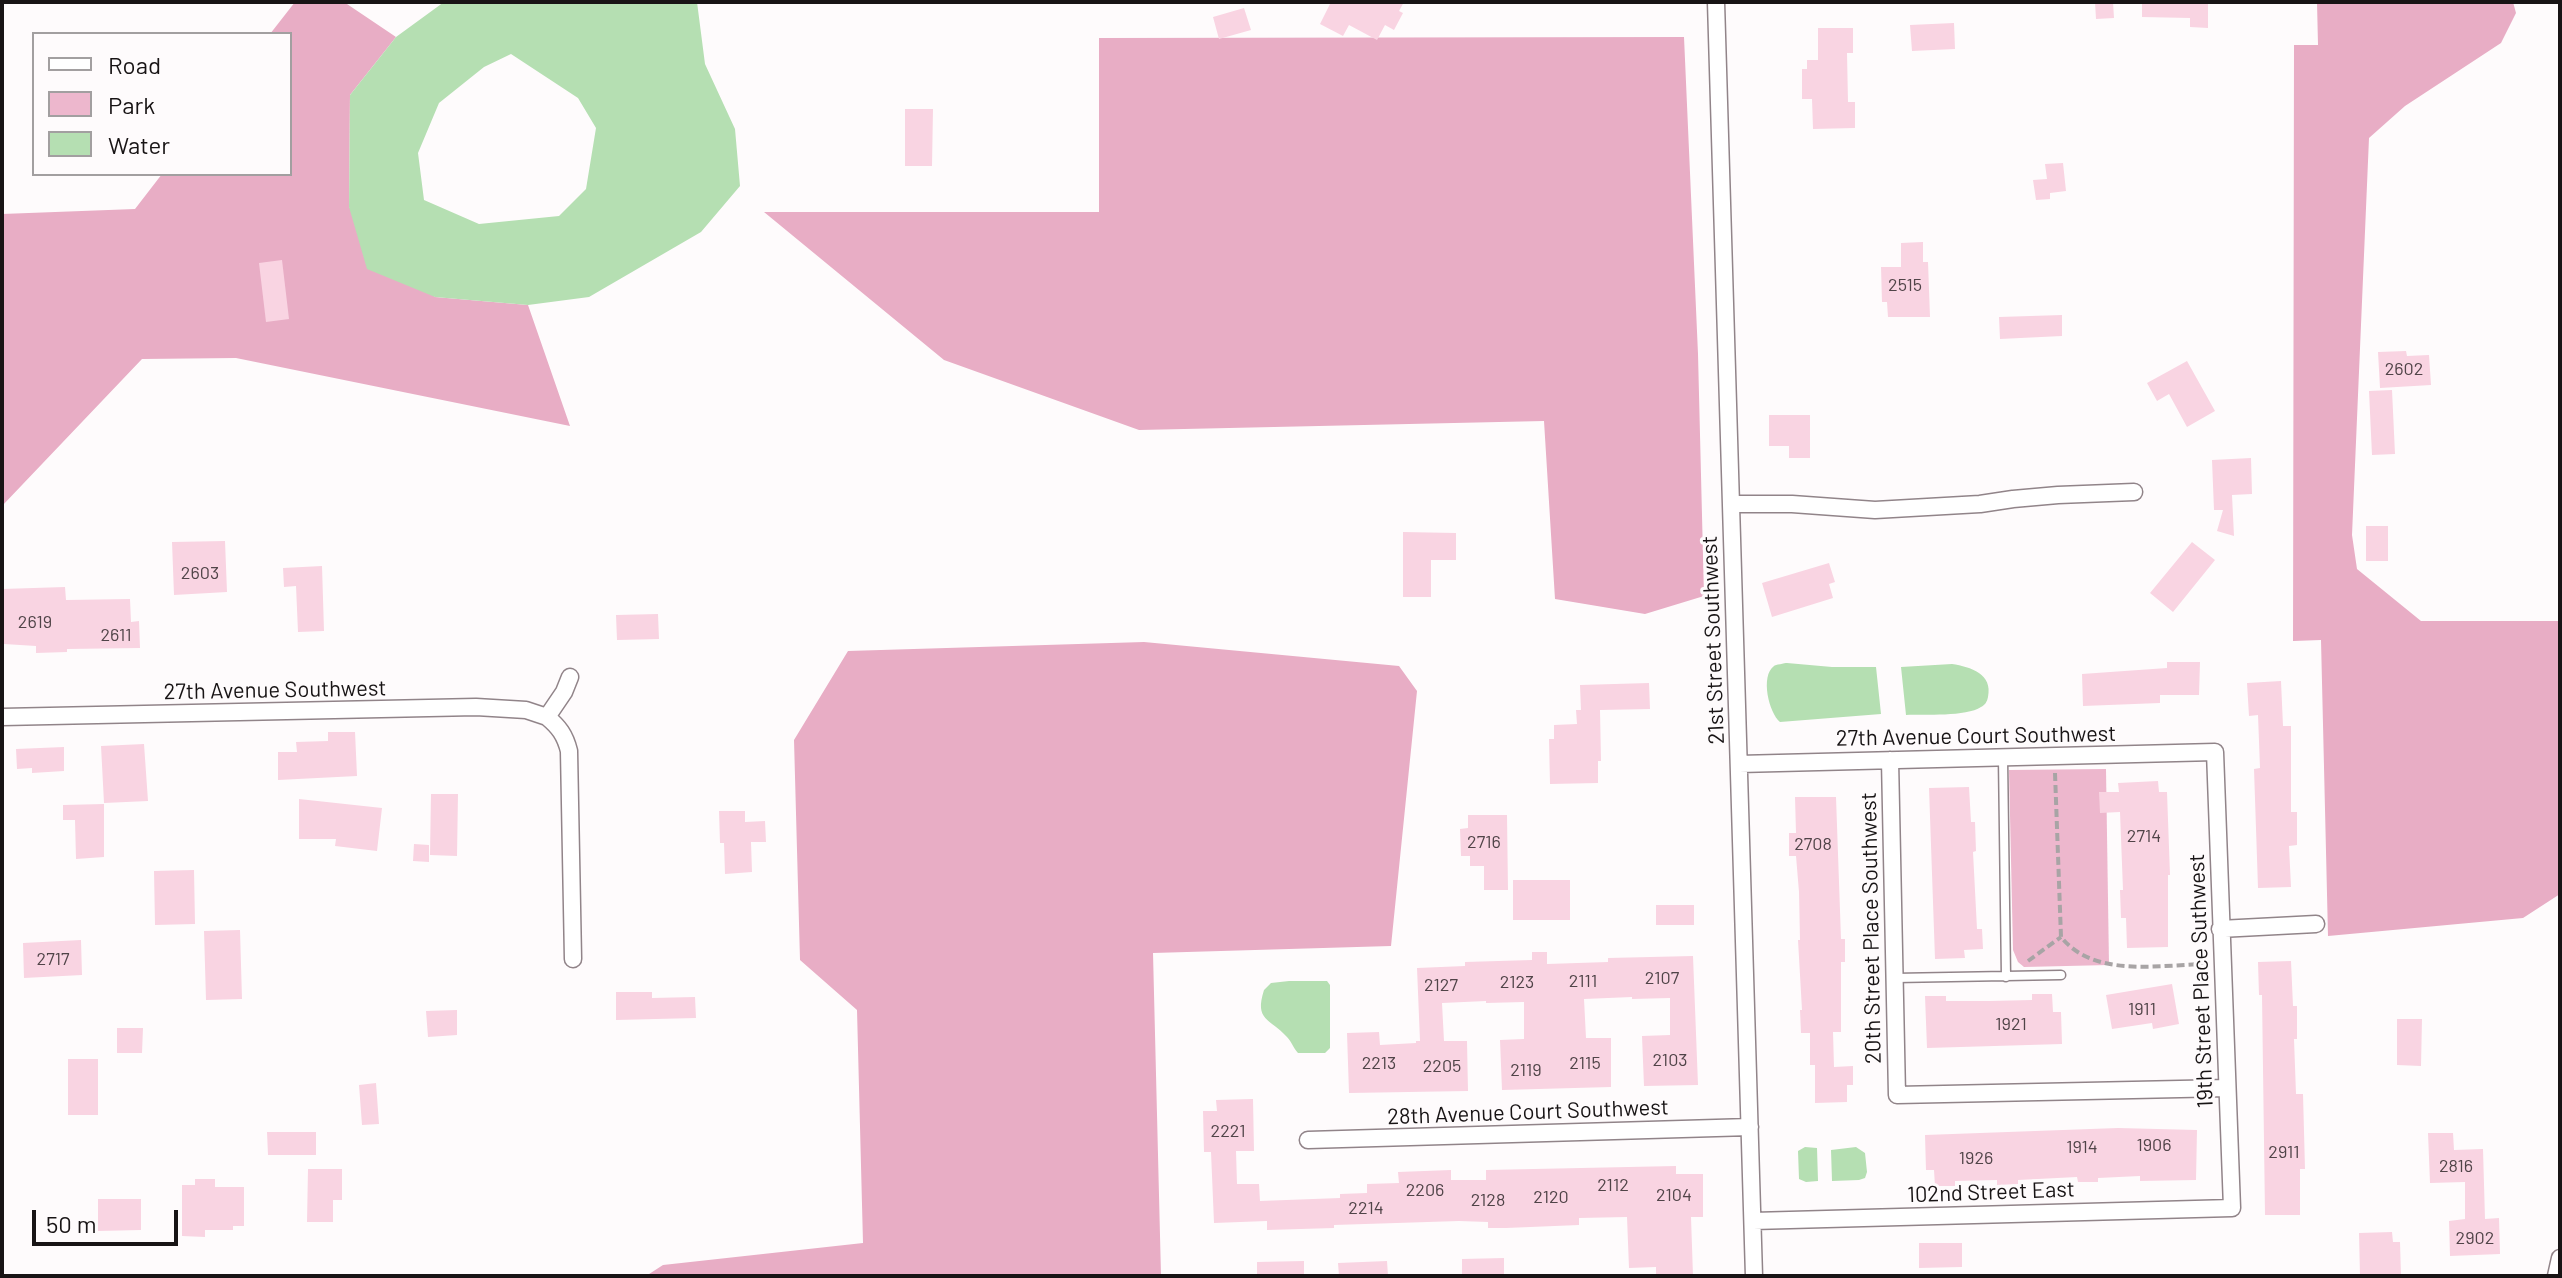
<!DOCTYPE html>
<style>
body{margin:0}
#map{position:relative;width:2562px;height:1278px;overflow:hidden;background:#fefbfc;font-family:Barlow,sans-serif}
canvas{display:block}
.frame{position:absolute;inset:0;border:4px solid #181415;pointer-events:none}
.legend{position:absolute;left:32px;top:32px;width:260px;height:144px;box-sizing:border-box;background:#fefbfc;border:2px solid #a29fa0;margin:0;padding:10px 14px;list-style:none;font-size:24px;color:#181415}
.legend li{display:flex;align-items:center;gap:16px;height:40px}
.legend b{width:40px;border:2px solid #a29fa0}
.scale{position:absolute;left:32px;top:1210px;width:146px;height:36px;box-sizing:border-box;border:4px solid #181415;border-top:0;padding-left:10px;font-size:24px;line-height:28px;white-space:nowrap;color:#181415;-webkit-text-stroke:6px #fefbfc;paint-order:stroke}
</style>
<div id="map">
<canvas width="2562" height="1278"></canvas>
<div class="frame"></div>
<ul class="legend">
<li><b style="height:10px;background:#fff"></b>Road</li>
<li><b style="height:22px;background:#edb7cd"></b>Park</li>
<li><b style="height:22px;background:#b5dfb2"></b>Water</li>
</ul>
<div class="scale">50 m</div>
</div>
<script>
const context = document.querySelector('canvas').getContext('2d');
context.lineJoin = 'round';
function paint(path, color) { context.fillStyle = color; context.fill(path, 'evenodd'); }
function trace(path, color, width, dash) { context.strokeStyle = color; context.lineWidth = width; context.lineCap = dash ? 'butt' : 'round'; context.setLineDash(dash || []); context.stroke(path); }
function drawText(font, color, halo, rows, align = 'center') {
  context.font = font + ' Barlow,sans-serif'; context.lineWidth = 6; context.setLineDash([]); context.textBaseline = 'middle'; context.strokeStyle = halo; context.fillStyle = color; for (const [text, x, y, turn = 0] of rows) {
    context.save(); context.translate(x, y); context.rotate((+turn || 0) * Math.PI / 180); context.textAlign = isNaN(turn) ? turn : align; if (halo) context.strokeText(text, 0, 0); context.fillText(text, 0, 0); context.restore();
  }
}
paint(new Path2D(`
 M2106,769l3,196 -85,2 -6,-5 -5,-12 -4,-180z`), '#edb7cd');
paint(new Path2D(`
 M295,2h49l52,35 -46,58 -1,112 86,90 93,8 42,121 -334,-68 -94,1 -140,147v-292l133,-5 27,-35h128v-140h-20z
 M2317,2h196l3,11 -15,30 -96,63 -36,32 -17,397 5,34 64,52h139v273l-37,24 -195,18 -7,-296 -28,1 1,-596h24z
 M1684,37l14,317 6,242 -59,18 -90,-15 -11,-178 -405,9 -195,-70 -180,-148h335v-174z
 M1144,642l255,24 18,25 -26,255 -238,7 8,323h-515l17,-11 200,-22 -6,-233 -57,-50 -6,-220 54,-89z`), '#e8adc5');
paint(new Path2D(`
 M444,2h253l8,62 30,65 5,57 -39,46 -112,65 -61,8 -93,-8 -68,-28 -18,-62 1,-112 46,-58zM511,54l67,44 18,30 -10,61 -27,27 -80,8 -55,-24 -6,-47 21,-50 45,-36z
 M1787,663l45,4h44l5,47 -101,8c-11,-9 -20,-46 -6,-56 1,-1 11,-3 13,-3z
 M1952,664c19,3 41,10 36,33 -1,5 -3,8 -7,10 -15,10 -56,7 -75,8l-5,-48z
 M1289,981h38l3,4v63l-5,5h-27c-5,-5 -6,-11 -11,-16 -17,-19 -33,-16 -23,-47l7,-7z
 M1805,1147l12,1 1,33 -12,1 -7,-3 -1,-28z
 M1856,1147l9,6 2,19 -2,6 -6,2 -27,1 -1,-31z`), '#b5dfb2');
paint(new Path2D(`
 M1331,2h73l-5,9 4,2 -9,17 -9,-5 -8,15 -28,-15 -6,11 -23,-12z
 M2095,2h18l1,16 -18,1z
 M2142,2h66v26l-18,-1v-9l-48,-1z
 M1244,8l7,22 -32,9 -6,-22z
 M1954,23l1,26 -43,2 -2,-26z
 M1818,28h35v25h-6l1,49h7v26l-42,1 -1,-30h-10v-30h5v-9h11z
 M905,109h28l-1,57h-27z
 M2063,163l3,28 -16,2v6l-14,1 -3,-20 14,-1 -2,-15z
 M1923,242v20h5l2,55h-42l-1,-15h-5l-1,-35h20v-24z
 M282,260l7,59 -23,3 -7,-59z
 M2062,315v21l-62,3 -1,-22z
 M2406,351l1,5 22,-1 2,30 -51,3 -2,-36z
 M2187,361l28,50 -28,16 -18,-33 -12,7 -10,-18z
 M2392,390l3,64 -23,1 -3,-64z
 M1769,415h41v43h-21v-12h-20z
 M2251,458l1,36 -20,1 2,41 -17,-5 6,-21h-9l-2,-50z
 M2366,526h22v35h-22z
 M1403,532l53,1v27h-25v37h-28z
 M225,541l2,51 -53,3 -2,-53z
 M2192,542l23,18 -42,52 -23,-19z
 M1829,563l6,19 -6,2 4,14 -61,19 -10,-34z
 M322,566l2,65 -26,1 -2,-46 -12,1 -1,-19z
 M65,587l1,13 64,-1 1,23 8,-1 1,27 -73,1v3l-31,1v-7l-32,-2 -2,-55z
 M658,614l1,25 -42,1 -1,-25z
 M2167,662h33l-1,33h-39v8l-77,3 -1,-32 85,-6z
 M2281,681l2,45h8v86h6v33l-8,1 2,41 -33,1 -4,-119 6,-1 -2,-53 -9,1 -2,-33z
 M1649,683l1,26 -50,1 1,51h-3v22l-48,1 -1,-45h5v-14l23,-1 -1,-14h5l-1,-25z
 M328,732h27l2,44 -79,4v-28h19l-1,-10 32,-1z
 M144,744l4,57 -44,2 -3,-57z
 M64,747v24l-32,2v-5l-15,1 -1,-20z
 M2158,781l1,11h8l3,83h-2v72l-41,1 -1,-30h-5l-1,-28h3l-3,-78 -20,1 -1,-21h20l-1,-9z
 M1969,787l2,35h4l1,29 -3,1 4,77h5l1,20 -19,1 1,8 -30,1 -6,-171z
 M431,794h27l-1,62 -27,-1z
 M1795,797h41l5,142h4v23h-4v70h-8l1,35 19,-1v19h-6v17l-32,1v-38h-5v-32h-9l-1,-23h2l-4,-70h2l-1,-48 -3,-36h-7v-23h7z
 M299,799l83,9 -5,43 -42,-5 1,-7h-37z
 M104,804v53l-28,2 -1,-39h-12v-15z
 M719,811h26v11l20,-1 1,21h-15l1,30 -27,2 -1,-31h-4z
 M1468,815h39l1,75h-24v-24h-14v-10h-9l-1,-27 8,-1z
 M414,844l15,1v17l-16,-1z
 M194,870l1,54 -40,1 -1,-54z
 M1513,880h57v40h-57z
 M1656,905h38v20h-38z
 M240,930l2,69 -36,1 -2,-69z
 M81,940l1,35 -58,3 -1,-35z
 M1532,952h15v12l61,-2v-4l85,-2 5,129 -54,1 -2,-50 28,-1v-37l-38,1v-2l-48,2 2,39h25v49l-109,3 -2,-50 24,-1v-37l-38,1v-2l-44,2 2,38h23l1,50 -119,2 -2,-60 32,-1 1,13 36,-2v-2h4l-3,-73 48,-2v-4l67,-2z
 M2291,961l2,45h4v33h-3l2,55h7l2,75h-5v46h-35l-3,-220h-3l-1,-33z
 M2172,984l7,40 -26,5 -1,-6 -40,6 -6,-34z
 M616,992h36v6l43,-1 1,21 -80,2z
 M2032,994h20l1,18h8l1,32 -135,4 -2,-52h21v5h44l42,-1z
 M457,1010v25l-29,2 -2,-26z
 M2397,1019h25l-1,47 -24,-1z
 M117,1028h26l-1,25h-25z
 M68,1059h30v56h-30z
 M376,1083l3,41 -17,1 -3,-40z
 M1253,1099l1,52h-18l1,33h22l1,17 80,-3v-4l27,-1v-9l32,-1 -1,-11 53,-2v10h35v-10l190,-4v8h27v43h-12l2,59h-37v-9l-27,1 -2,-51 -48,1v7l-73,3h-18v-6l-29,-1 -125,4v3l-67,2v-9l-53,2 -3,-71h-7l-1,-41h14l-1,-11z
 M2118,1128l79,2 -1,50 -56,1v-5l-42,2v4h-20l-1,-5 -59,3v4l-21,1v-5l-42,1v5h-20l-1,-16h-8l-1,-35z
 M267,1132h49v23h-48z
 M2428,1133h25l1,17 29,-1 2,70 14,-1 1,36 -50,2 -1,-35 16,-2v-37l-35,1z
 M308,1169h34v31h-9v22h-26z
 M195,1179h20v8h29v39h-11v4h-28v7l-23,-1v-51h13z
 M98,1199h43v31l-43,1z
 M2392,1232l1,10h7l1,34h-41l-1,-43z
 M1919,1243h43v24l-43,1z
 M1504,1258v18h-42v-17z
 M1304,1261v15h-47v-14z
 M1387,1261l1,15h-49l-1,-13z`), '#f9d4e2');
const lane = new Path2D(`
 M2003,758l3,219
 M1895,978l166,-3`);
const street = new Path2D(`
 M1716,2l38,1274
 M1732,504h60l83,6 105,-6 33,-5 45,-4 76,-3
 M570,677l-6,15 -17,25c12,10 18,18 22,34l4,208
 M2,717l474,-10 50,3 21,7
 M1890,760l7,335 330,-7
 M1739,764l476,-12 17,456 -479,13
 M2220,929l96,-5
 M1308,1140l442,-13
 M2556,1276l4,-18`);
trace(lane, '#918489', 11);
trace(street, '#918489', 19);
trace(new Path2D(`
 M2055,773l6,164c33,41 97,28 144,27
 M2028,961l33,-24`), '#a8a4a5', 4, [8, 4]);
trace(lane, '#fff', 8);
trace(street, '#fff', 16);
drawText('18px', '#504448', null, [
 ["2515",1905,285],
 ["2602",2404,369],
 ["2603",200,573],
 ["2619",35,622],
 ["2611",116,635],
 ["2714",2144,836],
 ["2716",1484,842],
 ["2708",1813,844],
 ["2717",53,959],
 ["2107",1662,978],
 ["2111",1583,981],
 ["2123",1517,982],
 ["2127",1441,985],
 ["1911",2142,1009],
 ["1921",2011,1024],
 ["2103",1670,1060],
 ["2213",1379,1063],
 ["2115",1585,1063],
 ["2205",1442,1066],
 ["2119",1526,1070],
 ["2221",1228,1131],
 ["1906",2154,1145],
 ["1914",2082,1147],
 ["2911",2284,1152],
 ["1926",1976,1158],
 ["2816",2456,1166],
 ["2112",1613,1185],
 ["2206",1425,1190],
 ["2104",1674,1195],
 ["2120",1551,1197],
 ["2128",1488,1200],
 ["2214",1366,1208],
 ["2902",2475,1238]
]);
drawText('22px', '#181415', '#fefbfc', [
 ["21st Street Southwest",1713,640,-92],
 ["27th Avenue Southwest",275,690,-1],
 ["27th Avenue Court Southwest",1976,736,-1],
 ["20th Street Place Southwest",1871,928,-91],
 ["19th Street Place Suthwest",2201,981,-92],
 ["28th Avenue Court Southwest",1528,1112,-2],
 ["102nd Street East",1991,1192,-2]
]);
</script>
